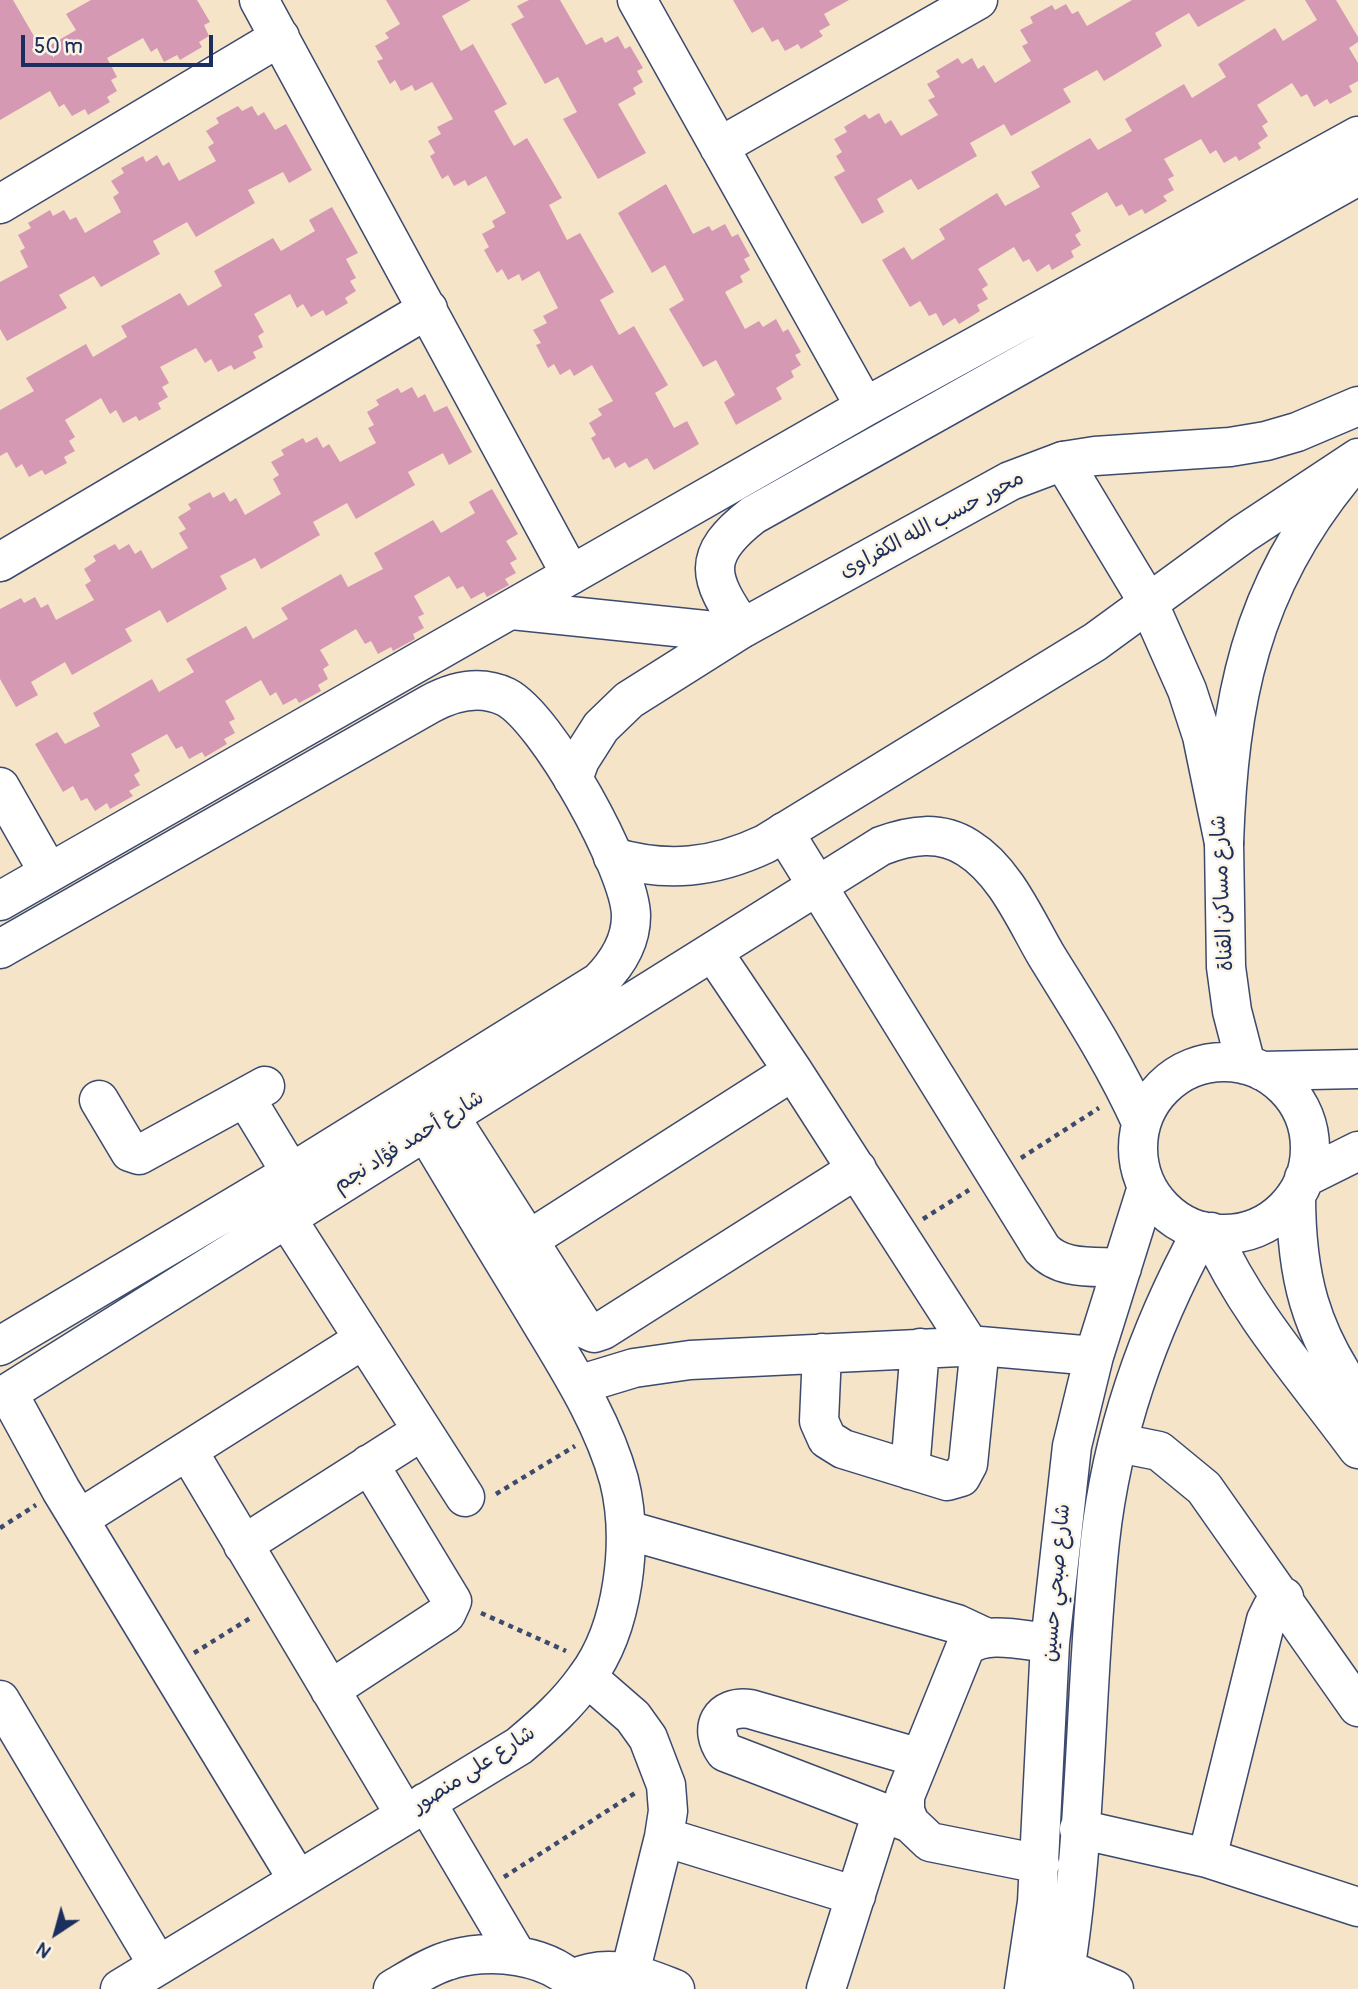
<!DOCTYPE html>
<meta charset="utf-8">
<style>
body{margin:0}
#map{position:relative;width:1358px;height:1989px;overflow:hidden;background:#f5e4c8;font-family:Pangolin,sans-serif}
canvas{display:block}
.north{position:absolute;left:21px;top:1898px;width:70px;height:70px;-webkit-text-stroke:5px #fcf5e5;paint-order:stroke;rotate:216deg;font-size:19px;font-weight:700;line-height:28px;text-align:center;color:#1b2f5e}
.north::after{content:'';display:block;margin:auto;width:24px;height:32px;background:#1b2f5e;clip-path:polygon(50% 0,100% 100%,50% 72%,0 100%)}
.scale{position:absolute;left:21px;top:35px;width:192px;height:32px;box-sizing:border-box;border:4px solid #1b2f5e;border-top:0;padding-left:9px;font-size:21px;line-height:24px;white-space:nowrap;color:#1b2f5e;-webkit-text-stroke:5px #fcf5e5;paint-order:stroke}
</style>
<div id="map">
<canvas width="1358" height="1989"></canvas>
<div class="north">N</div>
<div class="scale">50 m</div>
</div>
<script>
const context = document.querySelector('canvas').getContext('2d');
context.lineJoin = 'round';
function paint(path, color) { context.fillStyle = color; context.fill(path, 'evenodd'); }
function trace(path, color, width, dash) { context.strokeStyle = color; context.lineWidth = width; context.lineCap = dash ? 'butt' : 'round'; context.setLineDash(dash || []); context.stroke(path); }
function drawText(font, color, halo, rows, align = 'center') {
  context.font = font + ' Pangolin,"Playpen Sans Arabic",sans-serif'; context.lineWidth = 5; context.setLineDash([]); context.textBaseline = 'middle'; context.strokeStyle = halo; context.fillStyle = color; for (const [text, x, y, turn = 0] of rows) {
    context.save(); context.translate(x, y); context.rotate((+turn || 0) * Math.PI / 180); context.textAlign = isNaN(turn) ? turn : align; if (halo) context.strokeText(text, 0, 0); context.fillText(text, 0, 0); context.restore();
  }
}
paint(new Path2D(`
 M0,0h13l29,50 34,-20 -10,-16 25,-14h106l13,22 -6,3 5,11 -10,6 3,5 -22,13 -3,-5 -13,7 -7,-14 -6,4 -8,-14 -36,20 10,19 -6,3 6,11 -10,6 3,5 -22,13 -3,-6 -13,7 -8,-12 -5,3 -9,-16 -50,29z
 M386,0h85l-29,16 19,35 12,-7 34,60 -13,7 20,35 13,-8 35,60 -13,7 18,35 13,-7 34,59 -14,8 19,35 15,-9 34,59 -13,8 19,35 13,-7 12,23 -45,26 -7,-12 -18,10 -4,-6 -10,6 -6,-11 -6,3 -12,-22 5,-3 -7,-12 13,-8 -4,-6 15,-8 -21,-36 -18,11 -4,-7 -10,6 -6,-11 -6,4 -12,-23 5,-2 -8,-13 14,-7 -4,-7 15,-8 -19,-37 -17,10 -3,-7 -11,6 -6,-11 -5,4 -13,-23 5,-3 -7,-13 13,-7 -3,-6 14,-8 -20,-37 -18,10 -3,-6 -11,6 -6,-11 -6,4 -12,-23 5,-3 -7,-12 13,-7 -4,-7 16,-8 -21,-37 -17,9 -3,-6 -11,6 -6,-11 -5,4 -13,-23 6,-2 -8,-13 14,-8 -4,-5 15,-9z
 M529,0h31l26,45 16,-8 3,6 13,-7 7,13 5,-3 13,22 -6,3 6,11 -10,6 3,6 -18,10 28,49 -48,26 -35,-60 14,-7 -19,-35 -13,7 -34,-60 13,-7 -7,-11z
 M733,0h116l-25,14 6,11 -11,6 4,5 -22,13 -3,-5 -13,7 -7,-12 -6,3 -9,-15 -11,6z
 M1132,0h114l-48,27 -9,-14 -34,20 7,13 -58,35 -7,-11 -34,19 8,13 -60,34 -7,-12 -34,19 7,13 -59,34 -7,-11 -34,20 7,13 -22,12 -28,-47 11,-6 -9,-15 6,-4 -8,-13 13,-7 -3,-5 21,-13 4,5 10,-6 6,11 6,-4 10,16 37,-21 -10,-15 7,-3 -8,-13 13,-7 -4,-6 22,-13 4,6 10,-6 6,11 6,-4 11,18 36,-22 -9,-15 6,-3 -8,-13 13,-7 -3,-6 22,-12 3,5 11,-6 6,10 6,-3 9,15z
 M1305,0h31l22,37v5l-9,6 9,15v18l-9,5 3,6 -22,12 -3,-5 -13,8 -7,-13 -6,3 -9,-14 -35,22 11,17 -6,4 6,10 -10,7 3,5 -22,13 -3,-5 -12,7 -8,-13 -6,4 -9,-15 -37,20 10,17 -6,3 6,11 -11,6 4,5 -22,13 -3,-5 -13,7 -7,-12 -6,3 -9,-15 -36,21 10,18 -6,4 6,10 -10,6 3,6 -22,13 -3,-6 -12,8 -8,-13 -6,3 -9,-15 -36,22 10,16 -6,4 6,10 -11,6 3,6 -21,13 -4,-6 -12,8 -7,-13 -7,3 -9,-15 -10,6 -28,-47 22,-13 8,13 33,-21 -6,-10 58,-36 8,13 35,-19 -9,-15 59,-34 8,12 34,-19 -7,-12 59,-35 8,14 34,-21 -8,-13 57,-36 8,13 34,-21z
 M238,106l4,5 10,-5 6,10 6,-4 11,18 11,-6 26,46 -23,13 -6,-11 -35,18 7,13 -59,34 -9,-15 -34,19 7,13 -59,33 -7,-11 -35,19 8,13 -60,33 -7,-12v-47l28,-15 -8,-16 5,-3 -7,-13 13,-7 -3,-5 22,-13 3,6 11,-6 6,10 6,-3 9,16 36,-21 -8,-15 6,-4 -8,-12 13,-8 -3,-5 22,-12 3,6 11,-7 6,11 6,-4 10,19 37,-20 -8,-14 6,-4 -8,-12 13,-8 -3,-5z
 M666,184l27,50 16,-8 3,5 13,-7 7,13 6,-3 12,22 -6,3 6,11 -10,6 3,6 -18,10 20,37 14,-8 4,6 13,-8 7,13 5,-3 13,23 -6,3 6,10 -10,6 3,6 -18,11 6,11 -46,26 -12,-23 11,-7 -19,-35 -13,7 -34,-58 15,-9 -19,-35 -13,8 -34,-60z
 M332,207l26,46 -12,6 10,19 -6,3 6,10 -11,7 3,5 -22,13 -3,-6 -12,7 -8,-13 -6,4 -7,-14 -36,20 10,18 -6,4 5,11 -10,5 3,6 -22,12 -3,-5 -13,7 -7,-13 -6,4 -9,-15 -36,19 9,16 -7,4 6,10 -10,6 3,6 -22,12 -3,-5 -13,7 -7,-13 -6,4 -9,-16 -36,22 10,17 -6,4 6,10 -11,6 3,6 -22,12 -3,-5 -13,7 -7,-13 -6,4 -9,-16 -7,4v-46l34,-19 -8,-13 60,-34 7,13 34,-20 -6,-11 59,-33 8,13 34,-20 -8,-15 59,-33 8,13 34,-20 -6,-11z
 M412,387l6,11 7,-4 9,18 13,-6 25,46 -23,13 -6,-12 -35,19 7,13 -59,34 -9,-16 -34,19 7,13 -59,34 -6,-11 -35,18 7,13 -60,34 -7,-13 -35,19 7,12 -60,34 -7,-13 -34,20 7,13 -22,12 -16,-28v-70l21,-11 3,5 11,-6 6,11 7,-4 8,16 38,-20 -9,-15 6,-4 -7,-12 12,-8 -3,-5 22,-12 4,6 10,-6 6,10 6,-4 11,19 36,-21 -9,-15 7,-4 -8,-12 13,-8 -3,-5 22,-12 3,6 11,-6 6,10 6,-4 9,17 36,-21 -8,-15 6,-4 -8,-13 13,-7 -3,-5 22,-12 3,5 11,-6 6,11 6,-4 11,18 36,-19 -8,-15 6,-3 -7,-13 12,-7 -3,-5 22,-12 3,5z
 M492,489l26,45 -12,7 11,18 -7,4 6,10 -11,6 4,6 -22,12 -3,-5 -13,7 -8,-13 -6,3 -8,-13 -35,20 10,18 -6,3 6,11 -11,6 2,5 -22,12 -2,-4 -13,7 -7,-13 -6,3 -9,-15 -36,21 9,15 -6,4 5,10 -10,6 3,6 -22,12 -3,-5 -13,7 -7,-13 -6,4 -9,-16 -36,21 10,18 -6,3 6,11 -11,6 3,5 -22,13 -3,-5 -13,7 -7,-13 -6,3 -9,-15 -36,20 9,17 -6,4 6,10 -11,6 4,5 -23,13 -3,-6 -12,8 -8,-13 -6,3 -8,-15 -10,6 -28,-48 22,-12 8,12 35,-18 -7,-13 59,-34 7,13 35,-20 -8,-13 60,-33 7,13 35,-20 -7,-11 60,-34 7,13 35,-18 -9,-16 59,-33 8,13 34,-20 -6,-11z`), '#d599b4');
const minor = new Path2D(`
 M259,0l312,575
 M637,0l228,407
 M719,147l259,-147
 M0,204l280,-167
 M1063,461l85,141 39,88 15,46 22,107 2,124 6,44 14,54
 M0,562l428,-253
 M743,628c-35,-50 -43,-72 10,-113l605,-339
 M0,787l49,86
 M784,832l258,417c20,22 52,17 80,19
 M0,901l865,-494 493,-271
 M0,949l430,-245c24,-13 51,-19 76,-7 41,21 125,173 125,219 0,27 -14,48 -32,66l-308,191 -291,173
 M713,952l80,119 177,275
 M1138 1148a86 86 0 1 1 172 0a86 86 0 1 1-172 0Z
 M1262,1071l96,-2
 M245,1097l46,76
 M99,1100l31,52 9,3 126,-69
 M450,1117l135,212 9,4 9,-3 254,-161
 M1304,1178l54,-27
 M1296,1195c0,81 14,136 62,203
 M287,1219l178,278
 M1211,1232c36,81 95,146 147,217
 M527,1241l266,-170
 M822,1353l-3,68 8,18 16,10 104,32 14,-4 7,-13 12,-118
 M578,1385l56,-17 56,-8 290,-14 114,10
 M8,1393l53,97 237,390
 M0,1398l881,-552c29,-11 59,-16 87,2 37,23 57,71 78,107 34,55 69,109 95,167
 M1119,1443l40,8 45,37 154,219
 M188,1451l217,364
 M910,1470l10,-122
 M79,1519l285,-180
 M627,1530l330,94 30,14
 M243,1545l179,-114
 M587,1677l46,40 15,21 18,47 2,26 -4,26 -38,152
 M330,1690l116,-76 6,-13 -83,-137
 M0,1700l158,265
 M426,1802l91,154
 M910,1823l-185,-71c-17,-24 -5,-47 25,-43l170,49
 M1079,1829l128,29 151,49
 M664,1837l192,59
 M1207,1858l59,-238 6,-12 12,-11
 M1040,1864l-110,-22 -20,-19 -5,-12v-15l60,-148c19,-19 60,-7 85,-5
 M1066,1969l48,20
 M572,1979c38,-17 67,-4 103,10
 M120,1989l399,-243c25,-21 48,-41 67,-68 38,-50 48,-138 33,-198 -17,-62 -54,-117 -86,-171 -36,-59 -72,-118 -107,-177
 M393,1989c17,-10 35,-22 54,-28 40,-14 105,-8 133,28
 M826,1989l56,-177
 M1024,1989l13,-87 13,-259 22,-197 22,-90 53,-169
 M1062,1989c26,-147 22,-300 38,-448 12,-109 50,-215 102,-310`);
const major = new Path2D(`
 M512,610l222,23
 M573,779l7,-19 21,-33 28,-27 114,-72 267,-147 53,-20 32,-5 135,-9 36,-6 31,-9 61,-26
 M1224,843c5,-142 26,-253 119,-367
 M613,857c54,16 101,11 152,-13l330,-202 148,-108 115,-76`);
trace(minor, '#3c4a6e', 41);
trace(major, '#3c4a6e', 41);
trace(new Path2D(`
 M1021,1158l78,-50
 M923,1219l46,-29
 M496,1494l79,-48
 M0,1528l36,-23
 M481,1613l85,38
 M194,1653l58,-36
 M504,1877l131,-84`), '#3c4a6e', 4.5, [5, 5]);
trace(minor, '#fff', 38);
trace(major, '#fff', 38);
drawText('21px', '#1b2f5e', '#fcf5e5', [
 ["محور حسب الله الكفراوى",932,525,-28],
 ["شارع مساكن القناة",1223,893,-93],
 ["شارع أحمد فؤاد نجم",409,1142,-32],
 ["شارع صبحي حسين",1057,1583,-85],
 ["شارع على منصور",474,1770,-33]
]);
</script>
